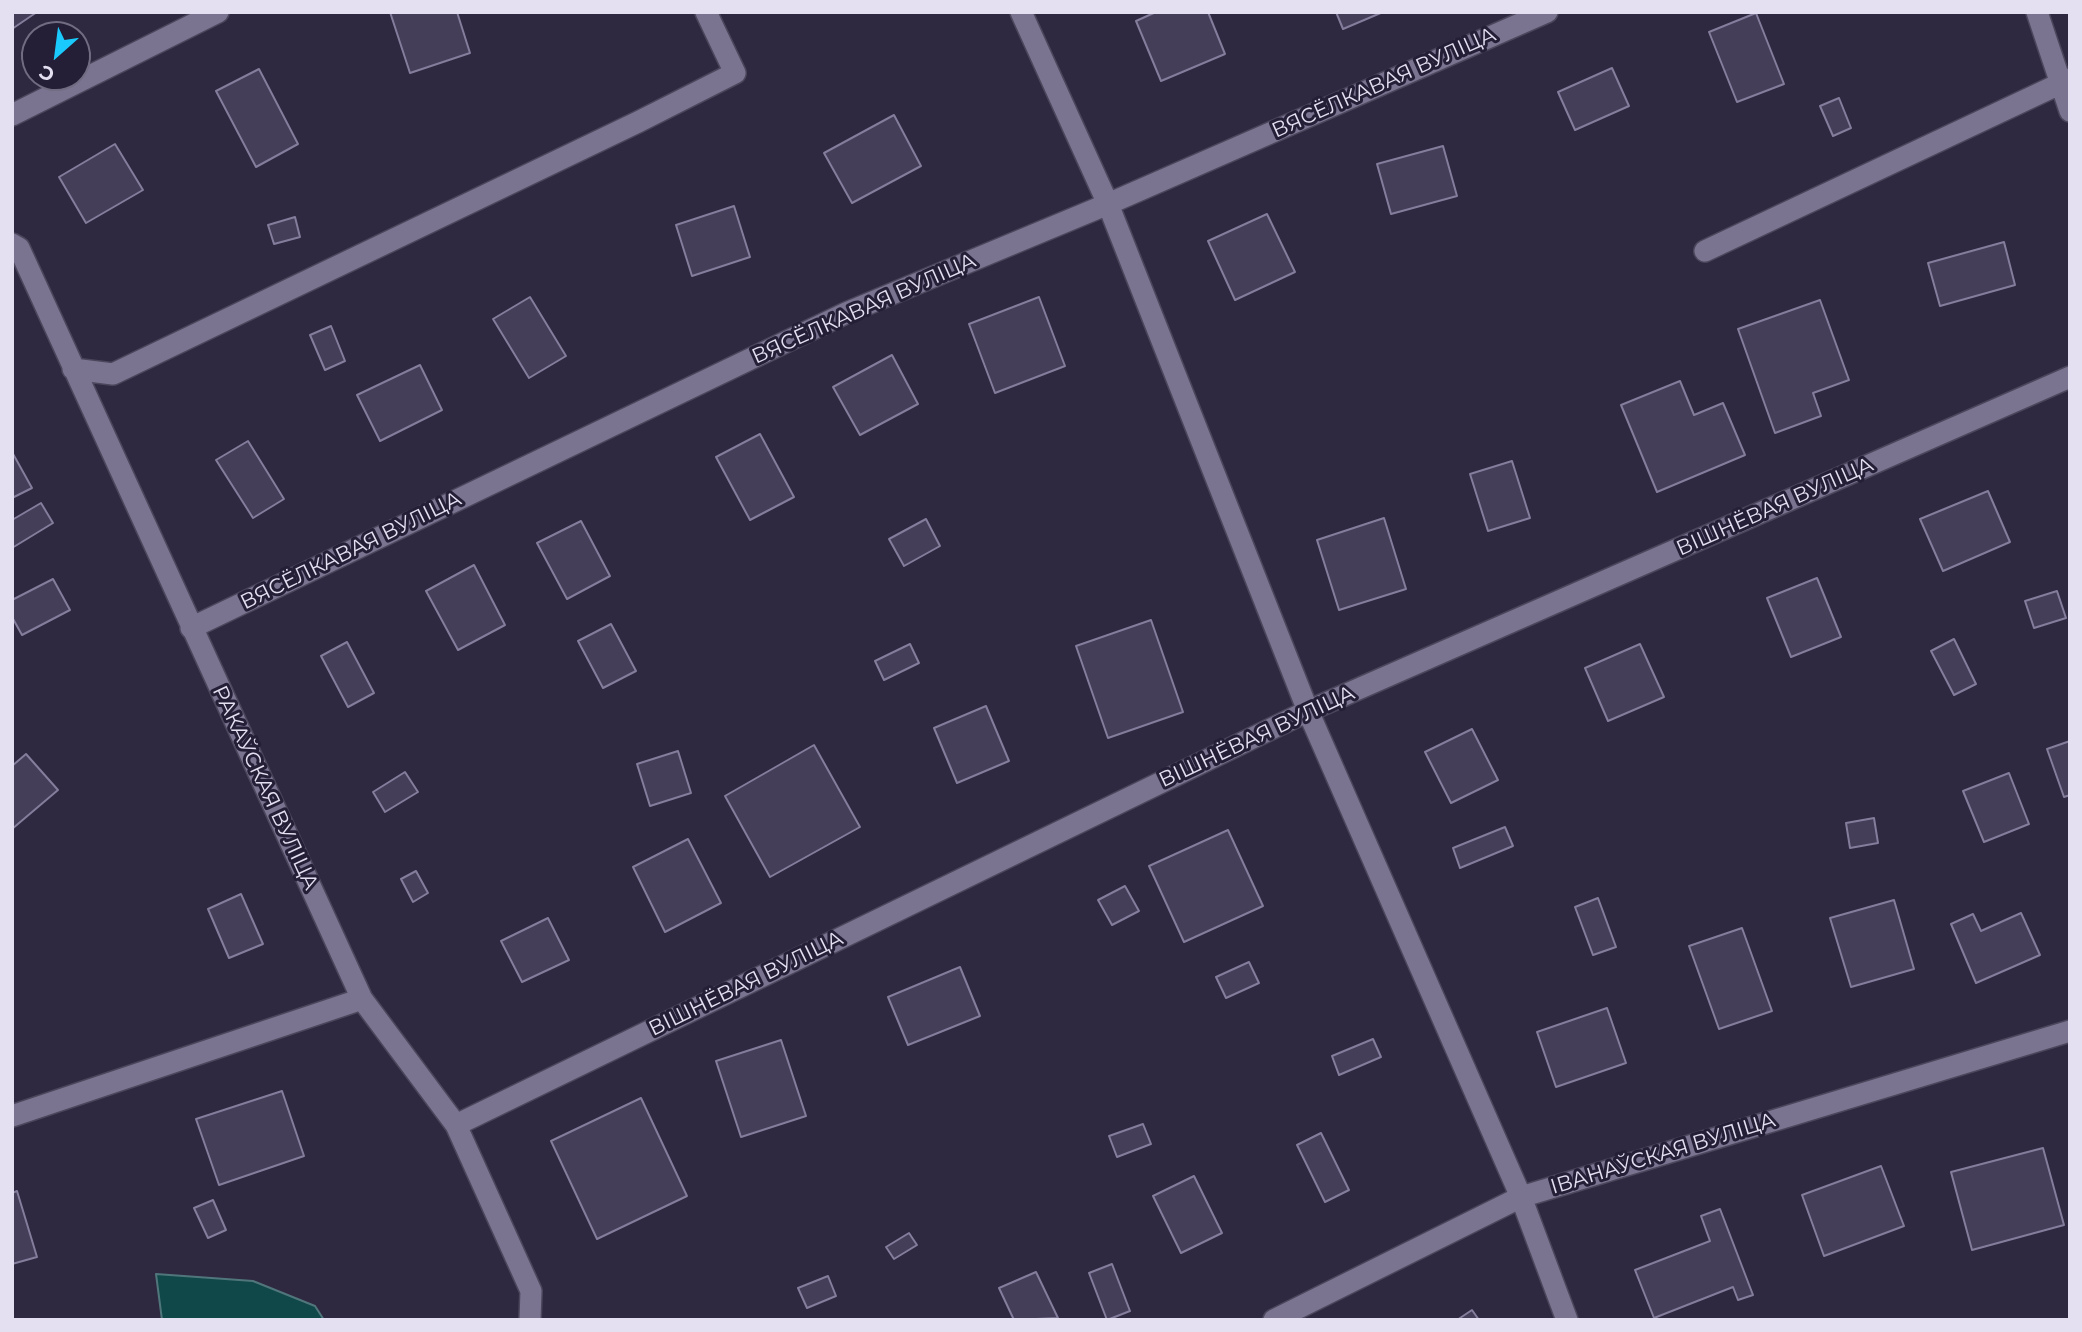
<!DOCTYPE html>
<meta charset="utf-8">
<style>
body{margin:0}
#map{position:relative;width:2082px;height:1332px;overflow:hidden;background:#2e2840;font-family:Montserrat,sans-serif}
canvas{display:block}
.frame{position:absolute;inset:0;border:14px solid #e4e0f1;pointer-events:none}
.north{position:absolute;left:21px;top:21px;width:70px;height:70px;box-sizing:border-box;background:#241e36;border:2px solid #716c81;border-radius:50%;rotate:208deg;font-size:19px;font-weight:700;line-height:28px;text-align:center;color:#e4e0f1}
.north::after{content:'';display:block;margin:auto;width:24px;height:32px;background:#1acafc;clip-path:polygon(50% 0,100% 100%,50% 72%,0 100%)}
</style>
<div id="map">
<canvas width="2082" height="1332"></canvas>
<div class="frame"></div>
<div class="north">С</div>
</div>
<script>
const context = document.querySelector('canvas').getContext('2d');
context.lineJoin = 'round';
function paint(path, color) { context.fillStyle = color; context.fill(path, 'evenodd'); }
function trace(path, color, width, dash) { context.strokeStyle = color; context.lineWidth = width; context.lineCap = dash ? 'butt' : 'round'; context.setLineDash(dash || []); context.stroke(path); }
function drawText(font, color, halo, rows, align = 'center') {
  context.font = font + ' Montserrat,sans-serif'; context.lineWidth = 6; context.setLineDash([]); context.textBaseline = 'middle'; context.strokeStyle = halo; context.fillStyle = color; for (const [text, x, y, turn = 0] of rows) {
    context.save(); context.translate(x, y); context.rotate((+turn || 0) * Math.PI / 180); context.textAlign = isNaN(turn) ? turn : align; if (halo) context.strokeText(text, 0, 0); context.fillText(text, 0, 0); context.restore();
  }
}
const water = new Path2D(`
 M156,1274l97,7 62,25 9,14h-162z`);
paint(water, '#104849');
trace(water, '#50767b', 2);
const building = new Path2D(`
 M12,12h25l-25,17z
 M390,12h67l13,41 -60,20z
 M1156,12h52l17,42 -64,27 -25,-60z
 M1336,12h47l-40,17z
 M1756,13l28,71 -47,18 -28,-70z
 M1612,68l17,38 -54,24 -17,-38z
 M259,69l39,75 -42,23 -40,-76z
 M1839,98l12,30 -18,8 -13,-30z
 M894,115l27,51 -69,37 -28,-50z
 M115,144l28,46 -57,33 -27,-46z
 M1443,146l14,50 -66,18 -14,-50z
 M734,206l16,51 -58,19 -16,-51z
 M1267,214l28,58 -60,28 -27,-59z
 M295,217l5,20 -26,7 -6,-19z
 M2004,242l11,43 -75,21 -12,-43z
 M530,297l36,59 -37,22 -36,-59z
 M1039,297l26,69 -70,27 -26,-69z
 M1820,300l29,80 -36,13 8,23 -46,17 -37,-104z
 M331,326l14,35 -20,9 -15,-35z
 M892,355l26,49 -58,31 -27,-48z
 M420,365l22,45 -62,31 -23,-46z
 M1680,381l14,34 29,-12 22,52 -88,37 -36,-87z
 M760,434l34,63 -44,23 -34,-63z
 M248,441l36,58 -31,19 -37,-58z
 M12,452l20,36 -20,10z
 M1512,461l18,57 -42,13 -18,-57z
 M1988,491l22,51 -67,29 -23,-52z
 M41,503l12,20 -41,25v-28z
 M1384,518l22,71 -67,21 -22,-70z
 M926,519l14,27 -36,20 -15,-27z
 M581,521l29,55 -43,23 -30,-56z
 M474,565l31,60 -47,25 -32,-59z
 M1817,578l24,59 -50,20 -24,-59z
 M53,579l17,31 -48,25 -10,-18v-17z
 M2057,591l9,27 -32,10 -9,-27z
 M1151,620l32,92 -75,26 -32,-92z
 M611,624l25,47 -33,17 -25,-47z
 M1954,639l22,45 -22,11 -23,-44z
 M347,642l27,51 -26,14 -27,-51z
 M910,644l9,19 -35,17 -9,-19z
 M1640,644l24,53 -56,24 -23,-53z
 M986,706l23,55 -52,22 -23,-55z
 M1472,729l26,51 -47,23 -26,-51z
 M2070,741v54l-6,2 -17,-48z
 M814,745l46,82 -90,50 -45,-81z
 M678,751l13,42 -41,13 -13,-42z
 M26,754l32,36 -46,39v-63z
 M405,772l13,20 -33,20 -12,-20z
 M2009,773l20,51 -45,18 -21,-51z
 M1874,818l4,25 -28,5 -4,-25z
 M1505,827l8,19 -53,22 -7,-20z
 M1228,830l35,76 -79,36 -35,-76z
 M688,839l33,64 -56,29 -32,-65z
 M416,871l12,22 -15,9 -12,-23z
 M1125,886l14,25 -27,14 -14,-25z
 M241,894l22,50 -34,14 -21,-49z
 M1598,898l18,49 -23,8 -18,-48z
 M1894,900l20,69 -63,18 -21,-69z
 M2021,913l19,42 -64,28 -25,-59 22,-10 8,17z
 M548,918l21,42 -47,22 -21,-41z
 M1742,928l30,83 -53,18 -30,-83z
 M1249,962l10,21 -33,15 -10,-21z
 M960,967l20,49 -72,29 -20,-48z
 M1607,1008l19,55 -70,24 -19,-55z
 M1373,1039l8,18 -42,18 -7,-19z
 M781,1040l25,76 -65,21 -25,-76z
 M282,1091l22,65 -85,29 -23,-66z
 M641,1098l46,98 -90,43 -46,-98z
 M1143,1124l8,20 -34,13 -8,-21z
 M1321,1133l28,57 -24,12 -28,-57z
 M2043,1148l21,77 -92,25 -21,-78z
 M1881,1166l23,60 -80,30 -22,-61z
 M1194,1176l28,57 -41,20 -28,-57z
 M17,1191l20,66 -25,7v-71z
 M213,1200l13,30 -18,8 -14,-30z
 M1720,1209l33,86 -15,5 -5,-13 -79,31 -19,-48 75,-29 -9,-25z
 M909,1233l8,12 -23,14 -8,-12z
 M1112,1264l18,47 -23,9 -18,-47z
 M1036,1272l22,46 -44,2 -15,-32z
 M828,1276l8,20 -29,12 -9,-20z
 M1472,1310l7,10h-22z`);
paint(building, '#443e59');
trace(building, '#847d9b', 2);
const minor = new Path2D(`
 M1021,12l87,192 200,507 213,486 46,123
 M2037,12l33,99
 M12,115l206,-103
 M12,244l7,4 343,751 94,126 75,166 -1,29
 M1705,251l365,-172
 M73,369l40,5 525,-252 97,-49 -29,-61
 M191,628l655,-315 262,-109 439,-192
 M12,1116l350,-117
 M456,1125l852,-414 762,-334
 M1274,1320l247,-123 549,-166`);
trace(minor, '#4c465c', 24);
trace(minor, '#7a7491', 21);
drawText('21px', '#e4e0f1', '#241e36', [
 ["ВЯСЁЛКАВАЯ ВУЛІЦА",1384,83,-24],
 ["ВЯСЁЛКАВАЯ ВУЛІЦА",864,309,-24],
 ["ВІШНЁВАЯ ВУЛІЦА",1775,507,-24],
 ["ВЯСЁЛКАВАЯ ВУЛІЦА",351,551,-26],
 ["ВІШНЁВАЯ ВУЛІЦА",1257,737,-25],
 ["РАКАЎСКАЯ ВУЛІЦА",265,788,65],
 ["ВІШНЁВАЯ ВУЛІЦА",746,984,-26],
 ["ІВАНАЎСКАЯ ВУЛІЦА",1663,1154,-17]
]);
</script>
